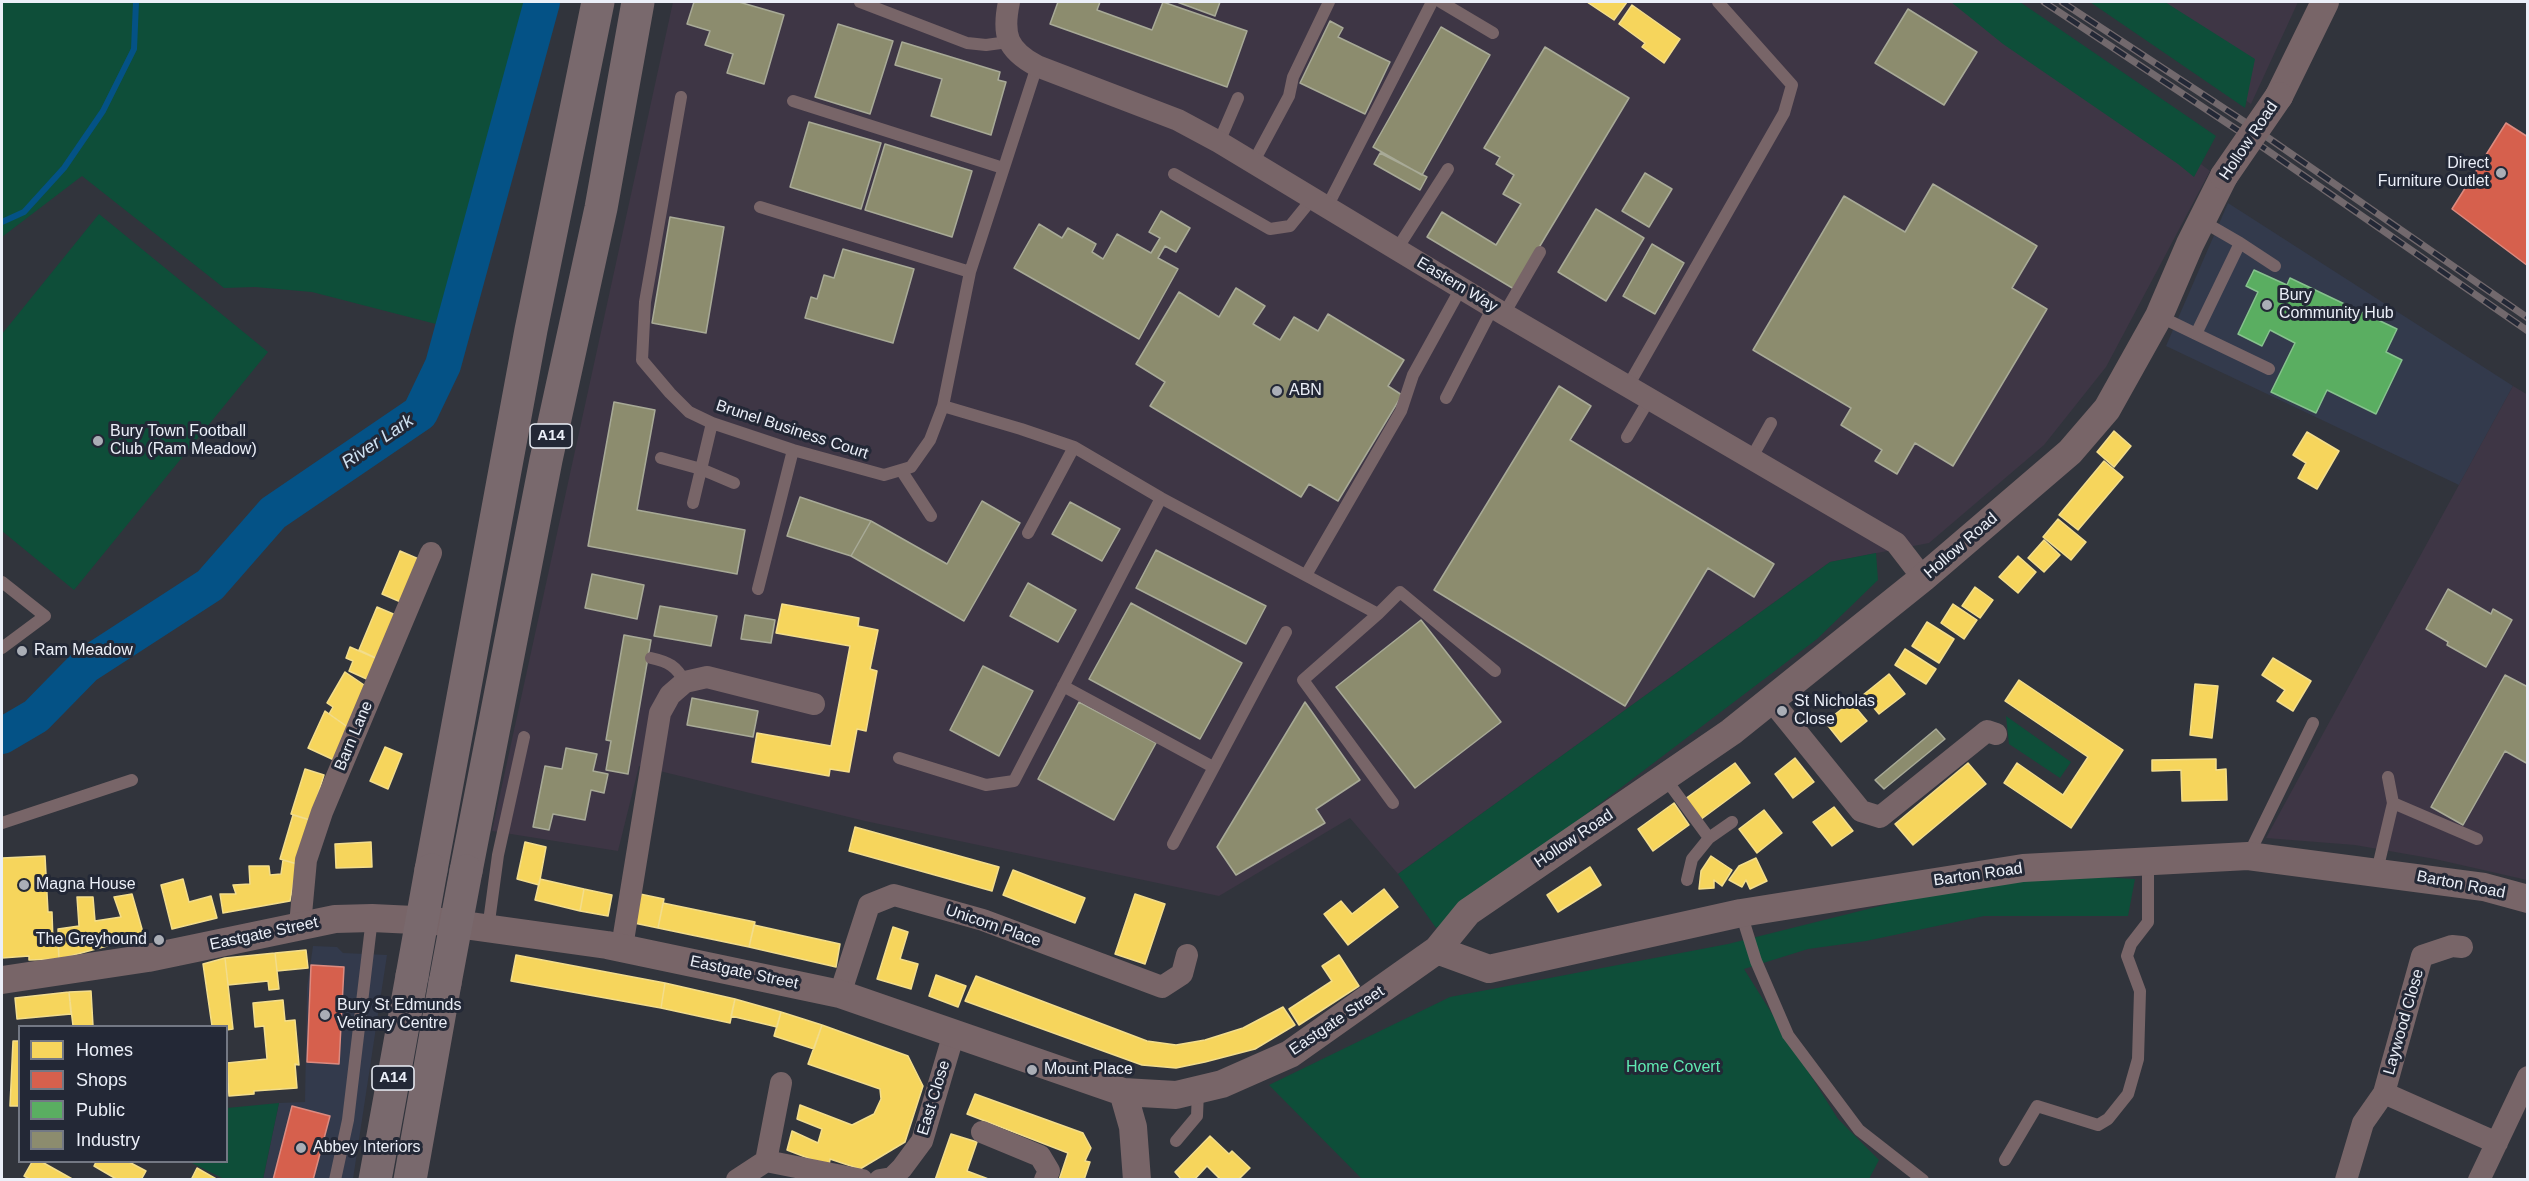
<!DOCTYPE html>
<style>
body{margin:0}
#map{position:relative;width:2529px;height:1181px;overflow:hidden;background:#31343c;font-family:Helvetica,sans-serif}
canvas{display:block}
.frame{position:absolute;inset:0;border:3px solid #ebeff8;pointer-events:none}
.legend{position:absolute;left:18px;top:1025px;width:210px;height:138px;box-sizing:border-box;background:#232836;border:2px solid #737884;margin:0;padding:8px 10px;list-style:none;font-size:18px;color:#ebeff8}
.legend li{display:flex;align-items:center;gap:12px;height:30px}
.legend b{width:30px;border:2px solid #737884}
</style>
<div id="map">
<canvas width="2529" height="1181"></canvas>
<div class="frame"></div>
<ul class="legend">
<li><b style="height:16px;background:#f6d55c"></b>Homes</li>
<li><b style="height:16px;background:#d6604d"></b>Shops</li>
<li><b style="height:16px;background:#5aae61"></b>Public</li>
<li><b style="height:16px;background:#8c8c6e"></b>Industry</li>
</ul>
</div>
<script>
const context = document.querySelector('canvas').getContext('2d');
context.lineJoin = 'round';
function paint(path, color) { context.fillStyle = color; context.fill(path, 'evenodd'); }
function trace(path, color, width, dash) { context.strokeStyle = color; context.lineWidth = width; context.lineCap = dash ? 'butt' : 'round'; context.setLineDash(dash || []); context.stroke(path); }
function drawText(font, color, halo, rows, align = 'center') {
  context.font = font + ' Helvetica,sans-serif'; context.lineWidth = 6; context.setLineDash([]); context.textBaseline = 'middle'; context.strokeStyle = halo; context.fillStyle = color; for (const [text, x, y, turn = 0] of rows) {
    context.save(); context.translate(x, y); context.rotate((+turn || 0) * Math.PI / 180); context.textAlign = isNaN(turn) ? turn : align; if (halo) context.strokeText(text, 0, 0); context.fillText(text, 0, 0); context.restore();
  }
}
paint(new Path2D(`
 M2228,203l285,183 -54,99 -293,-139z
 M313,946l24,1 6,6 44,2 -34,224 -90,1 16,-77 26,-1 2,-114z`), '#333a4c');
paint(new Path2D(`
 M673,2h1313l224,169 -104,196 -62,78 -115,98 -99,19 -432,312 -48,-56 -131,78 -354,-75 -226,-55 -21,85 -126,-20z
 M2101,2h197l-47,102z
 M2513,386l15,9 -1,485 -92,-21 -80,-14 -89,-7z`), '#3e3645');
paint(new Path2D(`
 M2,2h557l-9,13 -87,316 -151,-39 -57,-5 -31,1 -142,-112 -80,61z
 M1951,2h69l196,134 -22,41 -16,-13 -175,-120z
 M2090,2h75l90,57 -10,49z
 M99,214l169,138 -194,238 -72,-59v-197z
 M1876,553l2,27 -61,59 -381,289 -38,-54 432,-312z
 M2006,716l65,46 -11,16 -51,-34z
 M2047,874l88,5 -7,37h-144l-118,25 -58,8 -64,20 94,150 41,41 -10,19h-507l-93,-94 181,-88 278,-53 164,-41z
 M279,1103l-16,76h-39l-34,-17h36l1,-54z`), '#0e4e39');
const homes = new Path2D(`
 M1587,2h40l-13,18z
 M1632,5l48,34 -16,24 -22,-16 3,-4 -26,-19z
 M2114,431l17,15 -17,21 -17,-15z
 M2307,432l32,19 -22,38 -19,-11 8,-15 -13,-8z
 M2104,461l19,16 -45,53 -19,-15z
 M2058,519l28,23 -15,18 -28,-23z
 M2044,540l16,15 -16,17 -16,-14z
 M400,551l21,9 -18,43 -21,-9z
 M2018,556l18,16 -18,21 -19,-16z
 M1975,587l18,13 -13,18 -18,-12z
 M782,604l77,14 -1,8 20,4 -8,39 7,2 -11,60 -9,-2 -8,43 -19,-3 -1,7 -77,-14 5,-29 74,13 19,-100 -74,-13z
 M1953,604l24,16 -13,19 -23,-16z
 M377,607l21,9 -18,44 -21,-10z
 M1927,622l27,17 -15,24 -27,-17z
 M350,647l30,13 -9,21 -22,-10 4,-10 -7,-3z
 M1905,649l31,20 -10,15 -31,-19z
 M2273,658l38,23 -18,30 -16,-10 8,-11 -23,-15z
 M345,672l22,15 -18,41 -20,-14 4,-7 -6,-4z
 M1889,674l16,20 -26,20 -16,-19z
 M2019,680l104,70 -52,78 -67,-45 13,-20 46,32 25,-38 -83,-56z
 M2195,684l23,2 -6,52 -22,-3z
 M1851,702l16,19 -26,21 -16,-20z
 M325,711l24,17 -15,32 -26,-12z
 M385,747l17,7 -14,35 -18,-8z
 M1795,758l19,24 -21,16 -18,-24z
 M2216,759v11l10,-1 1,31 -45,1 -1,-31 -29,1v-11z
 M1735,763l15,20 -50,37 -15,-21z
 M1968,763l18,21 -73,61 -18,-21z
 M305,769l19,6 -14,45 -19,-6z
 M1674,803l15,22 -36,26 -15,-22z
 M1834,807l19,24 -21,15 -19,-24z
 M1764,810l18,23 -25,20 -18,-24z
 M293,815l17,5 -13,44 -17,-5z
 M855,827l144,40 -7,24 -143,-40z
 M371,842l1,25 -36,1 -1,-24z
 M525,842l21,5 -7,38 -22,-6z
 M45,856l3,56h4l1,30 5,-1 1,18 -30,1v-4l-27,2v-100z
 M1711,856l21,14 -10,16 -8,-6v8l-15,1 2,-18z
 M1756,858l11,23 -17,8 -4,-9 -4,7 -13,-7 10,-14z
 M283,860l14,4 -7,37 -67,12 -3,-19h16l-3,-9 17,-1 -1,-18h20l1,9 11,-1z
 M1590,867l11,18 -43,27 -11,-17z
 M1013,870l72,28 -10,25 -72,-28z
 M183,879l6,23 22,-6 6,22 -45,11 -11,-44z
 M540,879l44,10 -4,22 -45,-11z
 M584,889l28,6 -4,21 -28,-5z
 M1384,889l14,18 -50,38 -24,-31 17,-13 11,13z
 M132,894l12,42 -85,23 -1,-30 21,-3 -2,-29h16l2,24 26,-4 -7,-20z
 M640,894l24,5 -6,29 -24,-5z
 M1135,894l30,10 -20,60 -30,-10z
 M663,903l92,19 -6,25 -91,-19z
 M754,925l86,19 -4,23 -87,-20z
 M893,927l15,5 -8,27 18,5 -7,25 -34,-10z
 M306,950l2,18 -31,3 -2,-18z
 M275,953l4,36 -10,1 -1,-9 -40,4 -3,-27z
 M516,955l149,28 -4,25 -150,-27z
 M1339,955l20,31 -60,39 -10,-16 43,-28 -10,-15z
 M225,958l8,71 -7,1v-4h-14l-9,-62z
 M936,975l30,11 -8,21 -29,-11z
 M976,976l171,65 29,4 29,-5 38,-12 40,-21 12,18 -40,24 -50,13 -29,6 -34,-3 -177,-64z
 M665,983l70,16 -5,24 -69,-15z
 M91,991l2,35h-20l-4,-34z
 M69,992l2,22 -54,5 -2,-21z
 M735,999l46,13 -4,15 -46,-11z
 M283,1000l2,21 10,-1 4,45 -4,-1 2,24 -43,3v3l-25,2 -2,-33 40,-4 -3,-33 -9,1 -2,-24z
 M781,1012l41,13 -8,24 -40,-13z
 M822,1025l86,31 15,30 -18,56 -45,27 -30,-10 -1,7 -42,-16 5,-19 26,12 4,-14 -25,-10 3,-14 52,20 22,-11 7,-15 -1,-10 -72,-25z
 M13,1041h7v65h-10z
 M975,1094l108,39 8,15 -6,13 5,1 -6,18h-25l9,-27 -101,-39z
 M951,1134l26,8 -10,29 24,9h-56z
 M1210,1136l19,18 3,-3 18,17 -12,12h-17l-14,-14 -13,14h-12l-7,-8z
 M32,1162h10l32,18h-43l-7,-4z
 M96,1162h33l17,9 -5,9h-23l-24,-14z
 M197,1168l21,12h-27z`);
paint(homes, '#f6d55c');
trace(homes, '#f3dd8b', 1.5);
const shops = new Path2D(`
 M2506,123l22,14v129l-76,-57z
 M311,965l33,2 -5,97 -32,-2z
 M292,1106l38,10 -17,64h-40z`);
paint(shops, '#d6604d');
trace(shops, '#dc8b80', 1.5);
const public = new Path2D(`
 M2254,270l33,15 3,-7 107,51 -11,23 16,8 -26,54 -49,-24 -11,23 -45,-21 24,-49 -25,-13 -8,16 -24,-12 20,-42 -12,-6z`);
paint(public, '#5aae61');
trace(public, '#86c28e', 1.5);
const industry = new Path2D(`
 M694,2h45l45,13 -20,69 -37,-11 6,-19 -28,-9 5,-14 -23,-7z
 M1058,2h42l-3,8 55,20 11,-28 84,29 -20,56 -177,-63z
 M1177,2h43l-5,14z
 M1908,9l69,43 -33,53 -69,-42z
 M1330,21l13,7 -5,9 52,25 -25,52 -65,-31z
 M838,24l55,17 -23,73 -55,-17z
 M1441,27l49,28 -68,120 -49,-28z
 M902,42l98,30 -2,8 8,2 -15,53 -60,-19 11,-37 -47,-14z
 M1545,47l84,51 -115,191 -87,-52 15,-25 54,33 25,-41 -18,-10 11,-19 -18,-11 4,-7 -16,-9z
 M809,122l72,21 -20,66 -71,-22z
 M885,144l87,27 -20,66 -87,-27z
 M1380,153l47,24 -7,13 -46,-26z
 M1645,173l27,16 -23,38 -27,-16z
 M1933,184l104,62 -25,42 35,21 -94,157 -38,-23 -18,31 -22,-13 7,-11 -41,-25 10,-17 -98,-58 91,-154 61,36z
 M1596,209l48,29 -38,63 -48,-29z
 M1161,211l29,17 -14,24 -11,-6 -7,12 20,11 -39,70 -125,-71 25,-44 23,14 6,-10 28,16 -4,8 11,7 14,-25 34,19 9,-15 -11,-6z
 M670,217l54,10 -18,106 -54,-10z
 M1652,244l32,19 -29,51 -32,-18z
 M843,249l71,20 -21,74 -88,-25 6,-21 6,2 7,-24 10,3z
 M1236,288l29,18 -12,18 27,16 14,-23 24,14 10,-17 76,46 -16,26 14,9 -64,106 -29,-17 -8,13 -151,-91 15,-24 -29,-18 43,-72 40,25z
 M1559,386l32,20 -21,34 204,124 -20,33 -46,-29 -83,138 -191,-116z
 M614,402l41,8 -18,100 108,20 -8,44 -149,-28z
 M800,497l71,24 -20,35 -64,-20z
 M982,501l38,22 -56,98 -113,-65 20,-35 76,43z
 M1070,502l50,27 -18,32 -50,-27z
 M1156,550l110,56 -20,38 -110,-56z
 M592,574l52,11 -7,34 -52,-11z
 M1028,583l48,27 -18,32 -48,-26z
 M2448,589l43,25 2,-5 19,11 -26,47 -39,-22 1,-3 -22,-13z
 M1131,603l111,60 -42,76 -111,-60z
 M660,606l57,10 -6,30 -57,-10z
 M745,615l30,5 -4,23 -30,-4z
 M1421,620l80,102 -86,66 -79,-101z
 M624,635l27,5 -23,134 -22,-4 5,-29 -5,-1z
 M983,666l50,25 -34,65 -49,-26z
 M2505,675l23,12v77l-23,-13 -42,74 -32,-18z
 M692,698l66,13 -5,26 -66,-12z
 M1079,702l77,41 -42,77 -76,-41z
 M1305,702l55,78 -44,29 9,14 -89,52 -19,-28z
 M1936,729l9,10 -61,50 -9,-9z
 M566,748l31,6 -4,17 15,3 -4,19 -13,-3 -6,30 -32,-6 -4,16 -16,-3 12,-61 17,3z`);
paint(industry, '#8c8c6e');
trace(industry, '#a8aa97', 1.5);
trace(new Path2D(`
 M2,222l22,-10 40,-44 39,-57 31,-62 2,-47`), '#045286', 6);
trace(new Path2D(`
 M2,736l34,-20 49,-50 125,-81 63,-72 147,-100 23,-48 99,-363`), '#045286', 36);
trace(new Path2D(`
 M860,2l107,41 19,2 22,-3
 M1441,2l52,31
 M1037,66l-67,206 -27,134 78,23 53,18 87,51 217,116
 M681,97l-36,205 -3,58 28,33 19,19 23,11 81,27 91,25 27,-8 19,-27 13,-34
 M793,101l210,67
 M1219,142l19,-44
 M1253,163l36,-67 4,-19 36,-75
 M1174,174l96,55 20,-3 22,-27
 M760,207l210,65
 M1327,207l105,-205
 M2240,243l35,23
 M1397,249l51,-80
 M1504,314l36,-62
 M2159,316l37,18 44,-91 -38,-22
 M2196,334l73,35
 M1628,386l156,-273 8,-28 -74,-83
 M1446,398l47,-91
 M1627,437l23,-39
 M1752,457l19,-34
 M661,458l40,11 33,14
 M901,470l30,46
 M693,503l19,-80
 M1028,533l46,-86
 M1306,575l95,-164 12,-36 48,-87
 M2,582l43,34 -43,32
 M758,589l35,-139
 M651,658c18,4 25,8 34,24
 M1063,686l150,81
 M899,758l87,27 28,-4 147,-283
 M2388,777l5,26
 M1665,778l44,60 -17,21 -5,21
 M1393,803l-90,-123 75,-66 22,-22 95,79
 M2,823l130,-43
 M1709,838l23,-16
 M1173,844l113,-212
 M2248,856l65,-133
 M2377,871l16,-68 84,36
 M1741,913l15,48 32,74 71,95 64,50
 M488,929l10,-74 26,-118
 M1176,1141l21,-25 1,-25
 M2005,1160l32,-54 61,19 10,-6 20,-25 10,-35 2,-68 -13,-35 4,-12 17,-22v-59
 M335,1180l13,-60 24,-202`), '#786568', 12);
trace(new Path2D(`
 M1009,2c-7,33 -2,48 28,64l141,54 41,22 285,172 392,229 27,35
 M1771,700l90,111 19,6 107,-86 9,3
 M300,925l6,-65 16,-48 109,-259
 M622,947l38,-234 10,-18 15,-13 22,-5 107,27
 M840,994l29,-89 25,-10 89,25 179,67 20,-13 5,-19
 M2384,1093l113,50
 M982,1132l58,24 9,15 -4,9
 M766,1161l15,-78
 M737,1180l29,-19 96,19
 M880,1180l12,-2 10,-10 20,-27 32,-108
 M2346,1180l17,-57 21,-30 38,-137 30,-10 10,1
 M2479,1180l49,-103`), '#786568', 22);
trace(new Path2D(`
 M2279,96l46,-94
 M1437,950l52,19 252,-56 282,-45 225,-12 236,31 44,12
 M2,980l146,-22 187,-39 37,-1 63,3 172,24 233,49 283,98 53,3 46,-11 68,-30 147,-104 31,-38 263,-180 192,-154 147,-126 37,-43 52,-93 31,-72 34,-68
 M1123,1092l10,35 4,53`), '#786568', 28);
trace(new Path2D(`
 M431,870l100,-540 67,-328
 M466,871l80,-411 55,-252 37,-206
 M375,1180l37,-204
 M410,1180l35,-197`), '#79696d', 33);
const rail = new Path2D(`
 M2044,2l204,135 280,194
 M2062,2l192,126 274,190`);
trace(rail, '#72696d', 7);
trace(rail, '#232836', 4.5, [14]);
trace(new Path2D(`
 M2224,176l55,-80`), '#786568', 28);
trace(new Path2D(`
 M412,976l19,-106
 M445,983l21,-112`), '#79696d', 33);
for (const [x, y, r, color] of [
 [2501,173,6,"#aaaeb6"],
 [2267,305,6,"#aaaeb6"],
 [1277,391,6,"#aaaeb6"],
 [98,441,6,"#aaaeb6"],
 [22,651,6,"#aaaeb6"],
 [1782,711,6,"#aaaeb6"],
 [24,885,6,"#aaaeb6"],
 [159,940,6,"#aaaeb6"],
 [325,1015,6,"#aaaeb6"],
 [1032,1070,6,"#aaaeb6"],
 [301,1148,6,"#aaaeb6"]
]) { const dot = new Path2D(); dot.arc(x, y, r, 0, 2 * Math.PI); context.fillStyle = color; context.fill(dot); trace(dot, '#232836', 2); }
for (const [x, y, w] of [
 [551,436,42],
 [393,1078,42]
]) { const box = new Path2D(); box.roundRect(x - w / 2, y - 12, w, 24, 4.5); context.fillStyle = '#232836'; context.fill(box); trace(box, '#ebeff8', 1.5); }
drawText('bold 15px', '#ebeff8', null, [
 ["A14",551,436],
 ["A14",393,1078]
]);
drawText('16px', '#ebeff8', '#232836', [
 ["Hollow Road",2249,141,-56],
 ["Eastern Way",1457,285,31],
 ["Brunel Business Court",792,430,18],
 ["Hollow Road",1961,546,-41],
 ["Barn Lane",354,736,-67],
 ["Hollow Road",1574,839,-34],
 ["Barton Road",1978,875,-8],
 ["Barton Road",2461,885,11],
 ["Unicorn Place",993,926,19],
 ["Eastgate Street",264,934,-12],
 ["Eastgate Street",744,973,12],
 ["Eastgate Street",1337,1021,-34],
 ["Laywood Close",2404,1022,-74],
 ["East Close",934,1098,-73]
]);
drawText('16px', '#ebeff8', '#232836', [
 ["Direct",2489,164,"right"],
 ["Furniture Outlet",2489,182,"right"],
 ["Bury",2279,296],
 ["Community Hub",2279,314],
 ["ABN",1289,391],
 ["Bury Town Football",110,432],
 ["Club (Ram Meadow)",110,450],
 ["Ram Meadow",34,651],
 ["St Nicholas",1794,702],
 ["Close",1794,720],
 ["Magna House",36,885],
 ["The Greyhound",147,940,"right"],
 ["Bury St Edmunds",337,1006],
 ["Vetinary Centre",337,1024],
 ["Mount Place",1044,1070],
 ["Abbey Interiors",313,1148]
], 'left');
drawText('16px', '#5feab2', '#232836', [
 ["Home Covert",1673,1068]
]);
drawText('italic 18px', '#d1e3f3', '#232836', [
 ["River Lark",378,442,-34]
]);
</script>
